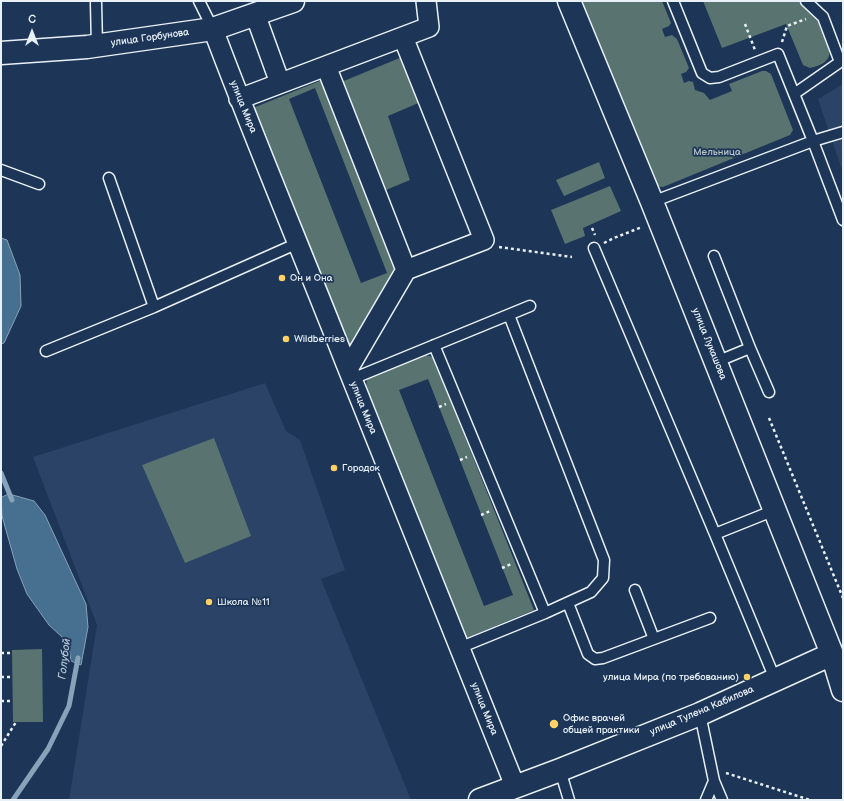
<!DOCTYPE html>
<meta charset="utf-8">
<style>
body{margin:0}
#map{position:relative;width:844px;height:801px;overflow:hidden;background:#1d3557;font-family:"Balsamiq Sans",sans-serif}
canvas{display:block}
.frame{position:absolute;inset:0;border:2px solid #e8f1f8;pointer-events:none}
.north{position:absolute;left:12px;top:12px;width:40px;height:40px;-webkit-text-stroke:3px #1d3557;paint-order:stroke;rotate:0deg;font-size:11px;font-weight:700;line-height:16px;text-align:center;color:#e8f1f8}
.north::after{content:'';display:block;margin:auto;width:14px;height:18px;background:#e8f1f8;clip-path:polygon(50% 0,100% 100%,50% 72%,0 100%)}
</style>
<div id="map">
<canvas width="844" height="801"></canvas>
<div class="frame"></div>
<div class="north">С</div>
</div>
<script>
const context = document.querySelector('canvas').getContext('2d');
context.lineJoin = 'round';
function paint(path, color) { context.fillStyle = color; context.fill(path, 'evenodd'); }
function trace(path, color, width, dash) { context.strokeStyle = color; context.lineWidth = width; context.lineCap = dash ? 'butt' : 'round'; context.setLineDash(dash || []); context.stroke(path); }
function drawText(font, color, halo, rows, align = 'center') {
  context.font = font + ' "Balsamiq Sans",sans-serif'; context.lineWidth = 3.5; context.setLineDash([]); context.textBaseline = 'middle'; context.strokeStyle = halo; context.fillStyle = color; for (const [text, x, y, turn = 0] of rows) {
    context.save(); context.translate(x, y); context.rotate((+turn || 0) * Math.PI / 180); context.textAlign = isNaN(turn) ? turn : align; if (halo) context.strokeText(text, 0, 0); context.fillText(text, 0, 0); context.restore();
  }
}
paint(new Path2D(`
 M843,84v89l-25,-74z
 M265,383l21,48 14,9 45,130 -24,9 90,221h-342l28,-175 -64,-168z`), '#2b4366');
paint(new Path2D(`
 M577,1h85l9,22 -2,3 -7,3 3,8 7,-2 5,4 12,29 -3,4 -5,2 3,9 5,-2 4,1 2,8 9,3 6,7 22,-9 -3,-7 33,-13h4l5,3 22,56 -3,5 -127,52 -7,-1z
 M703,1h96c5,6 12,11 17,17 4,5 7,11 9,17 8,19 7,28 -15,33l-7,-3 -17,-41 -64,24z
 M402,57l21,44 -35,15 22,64 -24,10 -47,-107z
 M322,80l76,190 -44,76 -8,-2 -93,-236zM315,88l72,185 -26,10 -72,-184z
 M599,162l6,16 -41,18 -8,-16z
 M610,186l11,25 -38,17 2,8 -20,8 -14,-34z
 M425,355l8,2 101,253 -70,29 -98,-249 1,-12zM428,379l85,216 -29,11 -85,-216z
 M214,438l37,98 -66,27 -43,-98z
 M42,649l1,73h-30l-1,-72z`), '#587370');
const water = new Path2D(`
 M1,238l6,2 13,35 1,31 -17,37 -3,1z
 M9,494l25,7 11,14 41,89 2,23 -7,38 -10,-4 -2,-13 -7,-11 -13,-12 -22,-31 -10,-25 -15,-53 -1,-18z`);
paint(water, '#476f8f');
trace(water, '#87a3b9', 1);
trace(new Path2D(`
 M1,473l11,27
 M13,800l35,-51 21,-43 9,-48`), '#87a3b9', 5);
const service = new Path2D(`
 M199,1l14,28
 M96,3l1,43
 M794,94l46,-32 -17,-45 -17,-16
 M843,132l-30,9 30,79
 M1,170l38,14
 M109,178l45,129
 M652,202l161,-61 -35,-87 -59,23 -9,1 -8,-5 -29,-72
 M594,248l121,286 60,145
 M714,256l36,92 -34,14
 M509,315l95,245 -1,18 -12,14 -46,21
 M434,345l111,268 -86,35
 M750,348l19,44
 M46,351l108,-44 144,-64
 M352,379l178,-73
 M715,534l60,-24
 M635,590l19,49
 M568,603l20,51 7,5 8,-1 107,-40
 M700,714l14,67 -8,19
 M560,770l9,30
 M714,781l8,19`);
const minor = new Path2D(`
 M255,14l25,69
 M213,29c42,112 89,223 133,335 56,141 112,282 169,422
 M403,37l81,203 -78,30
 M326,66l80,204 -58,99
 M239,99l190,-72 -3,-26`);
const tertiary = new Path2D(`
 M569,1l83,201 180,452 11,36
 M1,53l86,-6 126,-18 80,-28
 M480,800l80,-30 140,-56 132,-60`);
trace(service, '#e8f1f8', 13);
trace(minor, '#e8f1f8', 22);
trace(tertiary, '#e8f1f8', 25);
trace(new Path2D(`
 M745,24l10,26
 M782,42l5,-16 19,-7
 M592,228l3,7
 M604,243l10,-5 28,-11
 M499,247l73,10
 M439,407l7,-3
 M769,418l74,180
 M460,460l7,-3
 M481,515l9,-4
 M502,568l9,-4
 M1,653h11
 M1,677h11
 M1,701h12
 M1,746l15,-24
 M726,773l84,27`), '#e8f1f8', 2.5, [3, 3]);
trace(service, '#1d3557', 10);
trace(minor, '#1d3557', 19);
trace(tertiary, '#1d3557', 22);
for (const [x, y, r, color] of [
 [282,278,4,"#ffd166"],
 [286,339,4,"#ffd166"],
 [334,468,4,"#ffd166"],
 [209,602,4,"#ffd166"],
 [747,677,4,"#ffd166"],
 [554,724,5,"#ffd166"]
]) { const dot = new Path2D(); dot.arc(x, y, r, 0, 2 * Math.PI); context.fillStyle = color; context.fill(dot); trace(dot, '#1d3557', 1.5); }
drawText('10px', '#e8f1f8', '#1d3557', [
 ["улица Горбунова",150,38,-8],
 ["улица Мира",243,107,68],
 ["улица Лукашова",709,344,68],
 ["улица Мира",363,408,68],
 ["улица Мира",484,709,68],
 ["улица Тулена Кабилова",702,711,-23]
]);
drawText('10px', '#b6c5c8', '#1d3557', [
 ["Мельница",717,152]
]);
drawText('10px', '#e8f1f8', '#1d3557', [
 ["Он и Она",290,278],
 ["Wildberries",294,339],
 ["Городок",342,468],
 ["Школа №11",217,602],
 ["улица Мира (по требованию)",739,677,"right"],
 ["Офис врачей",563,718],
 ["общей практики",563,730]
], 'left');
drawText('italic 11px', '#b0c4d3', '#1d3557', [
 ["Голубой",65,659,-83]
]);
</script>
